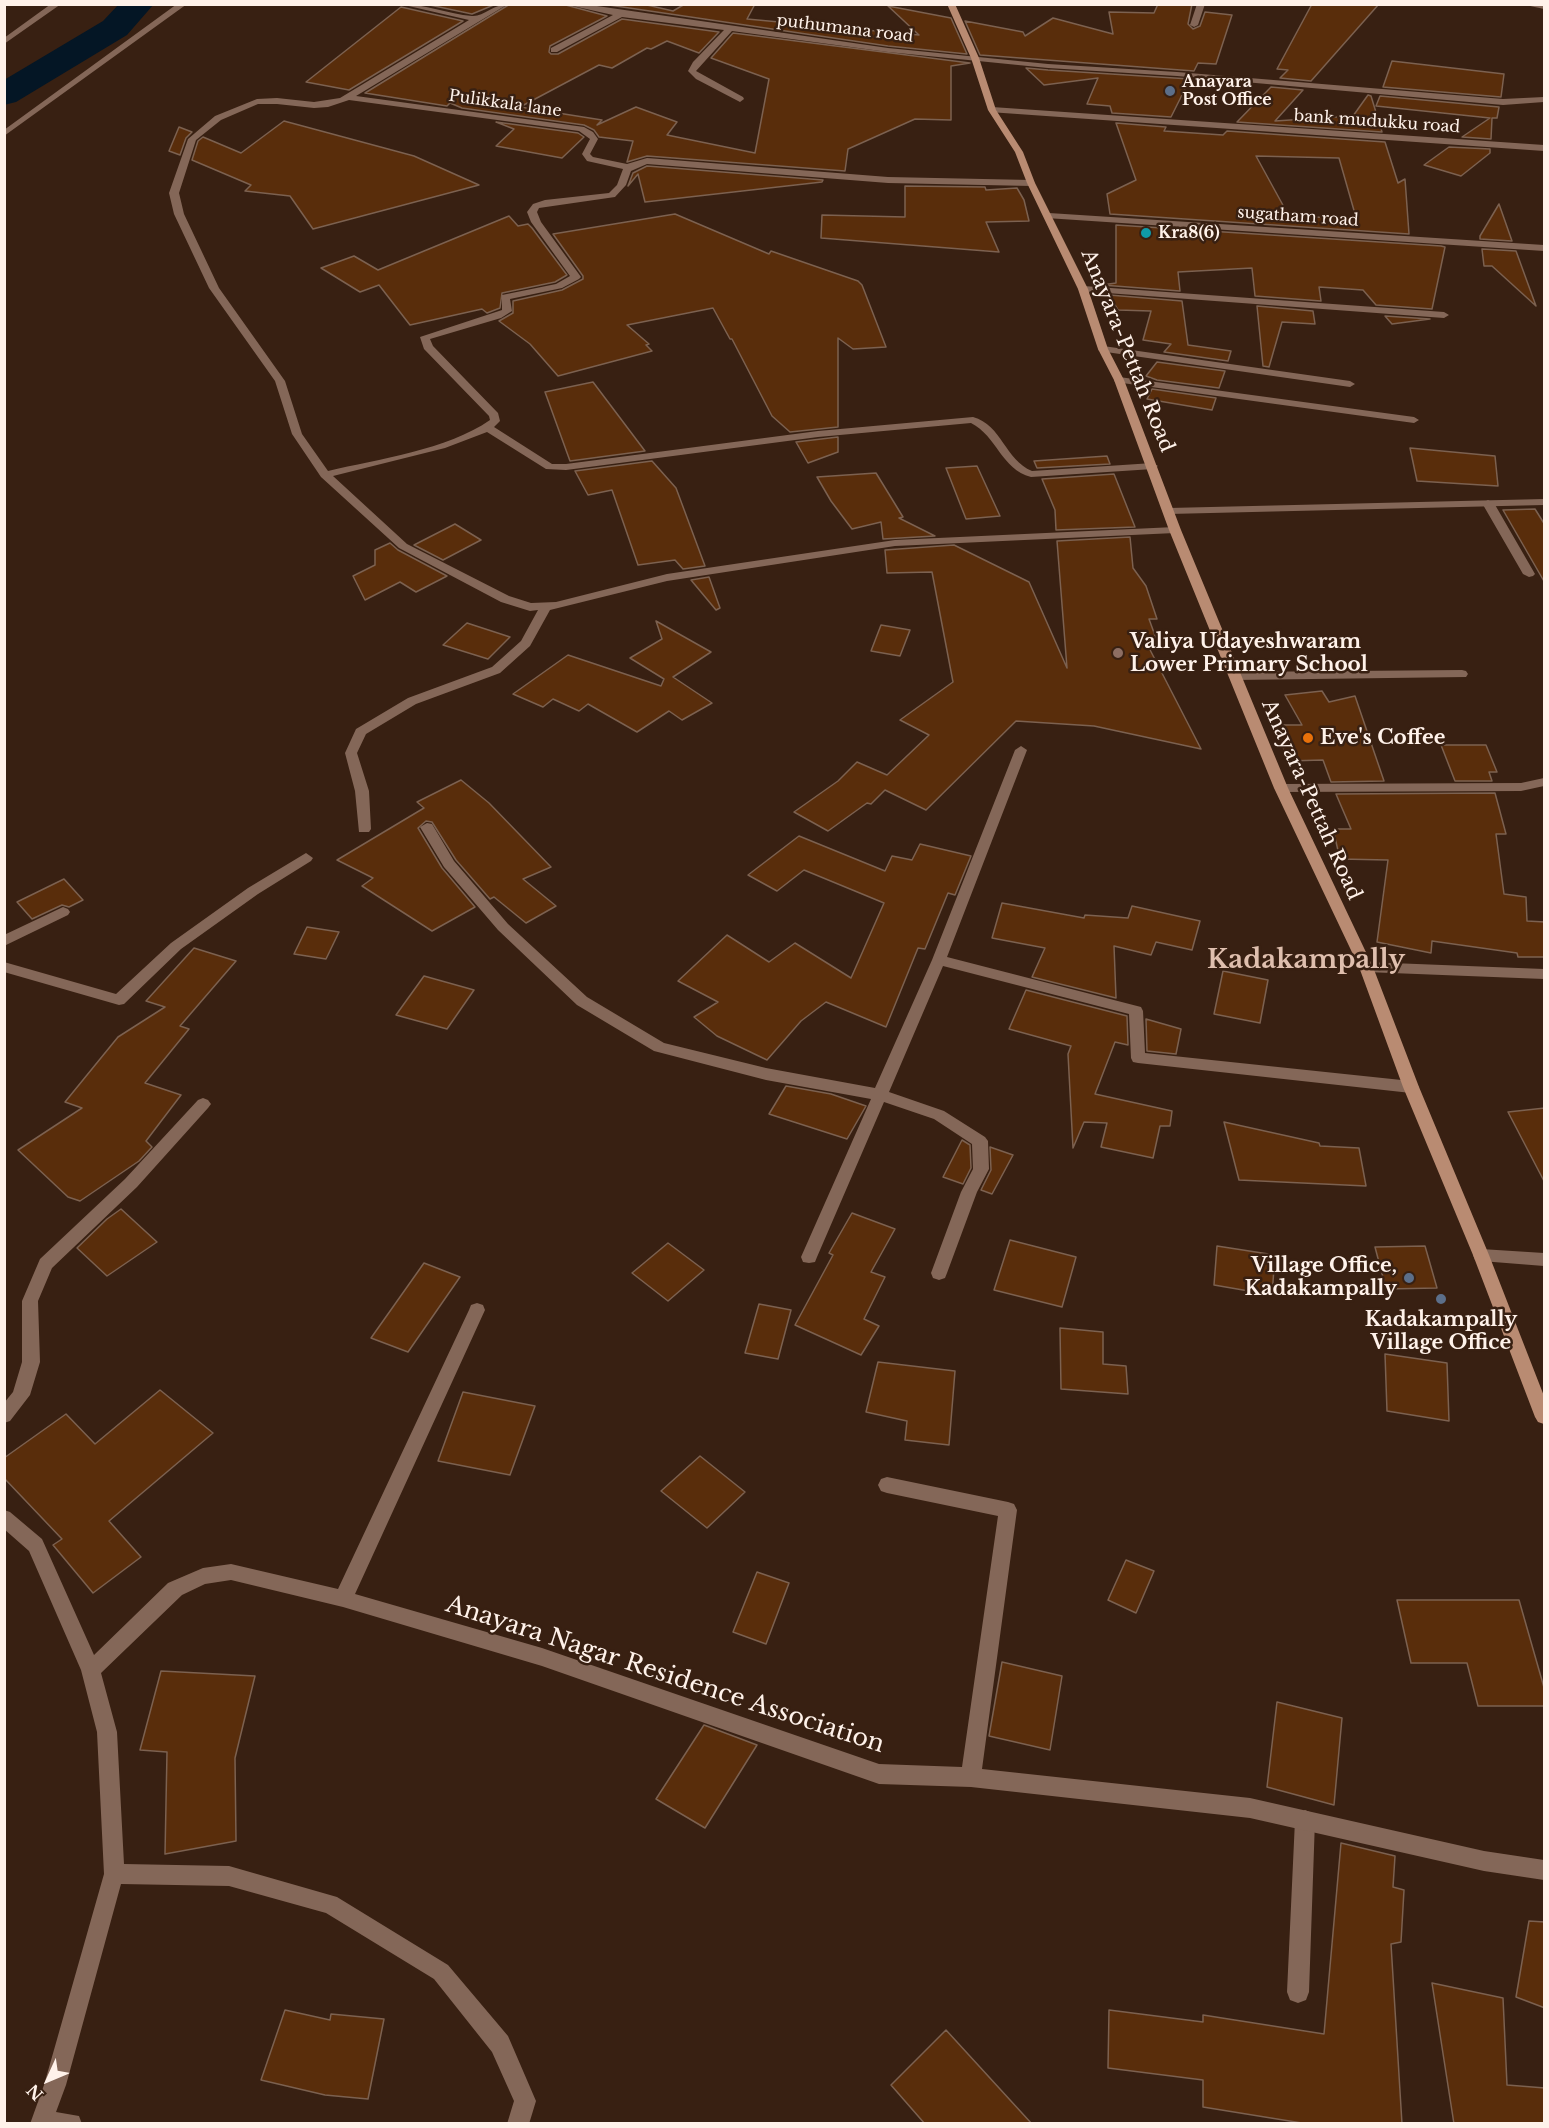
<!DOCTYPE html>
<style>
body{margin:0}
#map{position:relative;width:1549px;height:2128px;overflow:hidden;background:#382012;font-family:"Libre Baskerville",serif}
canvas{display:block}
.frame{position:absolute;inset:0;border:6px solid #fff2ea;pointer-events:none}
.north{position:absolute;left:18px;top:2050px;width:60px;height:60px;-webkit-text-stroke:4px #382012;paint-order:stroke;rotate:226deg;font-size:16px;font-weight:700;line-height:24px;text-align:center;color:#fff2ea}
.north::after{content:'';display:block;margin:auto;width:21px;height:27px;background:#fff2ea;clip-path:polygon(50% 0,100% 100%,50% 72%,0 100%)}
</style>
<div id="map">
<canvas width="1549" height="2128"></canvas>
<div class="frame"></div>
<div class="north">N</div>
</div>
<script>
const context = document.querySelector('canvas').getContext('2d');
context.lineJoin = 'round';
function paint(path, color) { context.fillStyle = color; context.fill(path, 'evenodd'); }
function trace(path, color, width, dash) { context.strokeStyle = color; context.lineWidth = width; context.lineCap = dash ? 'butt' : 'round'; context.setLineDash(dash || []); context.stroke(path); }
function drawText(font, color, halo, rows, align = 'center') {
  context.font = font + ' "Libre Baskerville",serif'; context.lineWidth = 5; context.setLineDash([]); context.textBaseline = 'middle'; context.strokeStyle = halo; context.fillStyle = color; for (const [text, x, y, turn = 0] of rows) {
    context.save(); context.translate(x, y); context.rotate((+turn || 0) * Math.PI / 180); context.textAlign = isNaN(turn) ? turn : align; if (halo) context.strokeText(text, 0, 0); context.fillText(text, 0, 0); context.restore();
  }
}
paint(new Path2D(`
 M119,4h35l-27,31 -111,67 -12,3v-25l99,-59z`), '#041625');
const building = new Path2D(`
 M425,4h71l-24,10z
 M510,4h52l45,12 -57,30 -1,6 2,2h7l64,-35 97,13 -20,21 -32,-12 -16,8 -4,-1 -35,20 -13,-3 -79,42 82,13 -5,5 39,-18 41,15 -10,13 88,18 14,-74 -58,-21 22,-25 237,30 -19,3v54l-36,-1 -67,30 -3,22 -198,-15 -20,6 6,-21 -34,-4 -5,-7 -10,-5 -122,-17 -12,-5 -3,3 -82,-13z
 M602,4l45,1 26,6 12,-7h70l-8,15 172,16 -31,-29 63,12 16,36 -79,-8z
 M1158,4h34l-4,20 5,5 7,-3 5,-14 27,3 -16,49 -18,-1 -4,8 -214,-16 -15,-34 58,11 2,4 28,-18 60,16 -4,-22 45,1z
 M1312,4h67l-68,77 -31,-3 8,-8 -11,-1z
 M401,7l62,14 -114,69 -43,-8z
 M1392,61l112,13 -3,23 -118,-10z
 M1026,68l22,2 142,9 -19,38 -59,-4 -2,-7 -23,-2 11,-26 -54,7z
 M1271,87l32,3 -28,31 78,-5 15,-21 3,1 11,36 -145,-10z
 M1380,96l119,11 -2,11h-5l-1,21 -29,-2 28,-19 -114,-12z
 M284,121l130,35 65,29 -166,44 -23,-33 -45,-5 6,-6 -59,-25 6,-19 5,-4 38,16z
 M496,122l82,11 6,4 -22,21 -66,-12 18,-17z
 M1116,123l50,4 -2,4 59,4 4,-4 158,11 13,41 7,-4 4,55 -299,-20 -3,-20 29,-14zM1256,156l83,2 18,63 -32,-4 -35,1z
 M179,127l13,5 -6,6 -6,17 -11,-4z
 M1449,147l41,2v4l-29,23 -37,-11z
 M647,166l176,14 -1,2 -177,20 -7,-28 -10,12 5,-13z
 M905,186l80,1 1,3 31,-2 7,12 5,21 -43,1 13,30 -178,-14 1,-23 83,2z
 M1499,204l13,37 -32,-2v-3z
 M675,214l94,40 2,-3 87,30 4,4 24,62 -33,2 -15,-11v89l-48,5 -18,-16 -40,-77h-2l-17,-31 -86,17 22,19 -3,1 6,6 -94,25 -28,-32 -31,-23 14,-8v-12l49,-11 21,-11v-3l-30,-42z
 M509,216l9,10 10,-2 4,4 35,47 -12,7 -53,11 -2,15 -13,5 -5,-4 -72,16 -31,-40 -19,7 -39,-24 33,-12 24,14z
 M1116,225l325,21 4,1 -13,62 -56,-4 -13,-15 -44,-3 2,14 -66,-5 -3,-28 -74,4 2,19 -78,-6 14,-2z
 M1482,249l34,2 20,55 -44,-40h-8z
 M1109,295l73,6 6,44 43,6 -3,10 -64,-9 7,-8 -28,-4 8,-29 -33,-1z
 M1257,306l56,5 2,13 -33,-2 -13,45 -6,-1z
 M1385,316l45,3 -38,5z
 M1157,362l68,9 -6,17 -62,-8 -11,-4z
 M593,382l52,69 -75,10 -25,-69z
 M1152,389l64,9 -4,12 -65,-11z
 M838,437v15l-30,11 -12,-21z
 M1410,448l85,8 3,30 -81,-5z
 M1107,456l3,8 -73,4 -3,-7z
 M652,461l24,27 29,78 -22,3 -8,-9 -37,5 -26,-75 -24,5 -13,-24z
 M977,466l23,50 -34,3 -20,-51z
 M876,473l27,44 -4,1 36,18 -52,3 -2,-17 -29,7 -21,-28 -14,-24z
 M1114,474l21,53 -79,3 -1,-20 -13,-31z
 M1535,509l10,16v58l-42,-73z
 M455,524l26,16 -38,20 -29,-15z
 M1130,537l3,31 13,18 11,33h-8l8,22 -11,1 55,107 -107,-23 -78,-5 -90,89 -41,-20 -14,14 -4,-1 -39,28 -34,-19 44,-31 19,-19 30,13 42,-40 -29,-15 53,-38 -21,-110 -45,1 -2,-23 69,-5 75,37 38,86 -10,-127z
 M390,543l8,7 49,26 -31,16 -16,-10 -35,18 -12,-24 22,-11v-15z
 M709,577l11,31 -4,2 -25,-30z
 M656,621l55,31 -38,25 39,26 -30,17 -13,-9 -32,21 -49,-28 -9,7 -26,-12 -10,8 -30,-13 55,-39 93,31 3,-7 -34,-21 32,-19z
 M467,623l43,14 -22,22 -45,-14z
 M881,625l29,5 -10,26 -29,-5z
 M1322,691l7,11 26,-6 29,85 -53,1 -8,-22 -36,1 -10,-36h25l-17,-30z
 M1441,745h45l11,27h-8l3,9h-37z
 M461,780l28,23 62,64 -28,12 33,27 -30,17 -32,-26 -4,2 -34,-39 -24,-38 -6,-1 -8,7 24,40 33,39 -43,24 -70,-45 11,-8 -36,-18 87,-52 -7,-6z
 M1495,793l11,41h-10l8,60 22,3 1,24 18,1v35h-27l-1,-4 -85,-12 -1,12 -54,-11 11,-82 -48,-1 -7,-30h18l-15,-35z
 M799,836l86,35 7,-15 20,4 8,-16 51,12 -16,39 -7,-2 -23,56 -7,-1 -32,79 -60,-25 -25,19 -34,39 -50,-24 -23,-19 24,-15 -40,-21 49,-46 42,27 26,-19 56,35 33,-75 -80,-33 -27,21 -29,-16z
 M64,879l19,21 -14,7 -7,-2 -30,14 -15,-17z
 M1002,903l82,15 1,-3 43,3 4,-12 68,15 -8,29 -36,-8 -5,13 -37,-9 2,52 -84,-21 13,-29 -53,-10z
 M307,927l32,5 -13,27 -32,-5z
 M194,948l42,13 -56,65 9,3 -44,54 36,12 -35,46 6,6 -13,14 -59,40 -12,-4 -50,-47 64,-42 -17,-6 53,-65 47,-30 -19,-6z
 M1223,971l45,9 -8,43 -46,-9z
 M424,976l50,14 -27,39 -51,-14z
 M1026,990l101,26 1,29 -13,-3 -20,52 77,17 -2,15h-10l-7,32 -52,-11 6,-24 -23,-1 -11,26 -5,-94 3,-8 -62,-17z
 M1146,1019l35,10 -5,25 -29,-3z
 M786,1086l45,8 35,12 -19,33 -78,-25z
 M1545,1108v75l-37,-71z
 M1224,1122l95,21 1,3 39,2 7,38 -127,-6z
 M962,1140l8,5 1,23 -8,16 -20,-7z
 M990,1147l23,8 -21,39 -11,-4 10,-20z
 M121,1209l36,33 -50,34 -30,-28 30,-29z
 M852,1213l43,16 -24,43 14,5 -21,42 15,7 -18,29 -66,-30 38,-70 -4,-2z
 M1010,1240l66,17 -14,50 -68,-17z
 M668,1243l36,27 -36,31 -36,-28z
 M1217,1246l58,9 -3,40 -58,-10z
 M1425,1246l12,42 -51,1 -11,-42z
 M424,1263l36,14 -52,75 -37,-14z
 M759,1304l32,6 -13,49 -33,-6z
 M1060,1328l43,4v32l23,2 2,28 -67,-5z
 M1385,1354l62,9 2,58 -62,-10z
 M878,1362l77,9 -6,74 -44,-5 2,-19 -41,-9z
 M160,1390l53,43 -104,88 32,36 -48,36 -40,-48 9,-6 -58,-61v-20l62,-44 29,30z
 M463,1392l72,14 -25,69 -72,-14z
 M700,1456l45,36 -38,36 -46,-37z
 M1126,1560l28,11 -18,42 -28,-13z
 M757,1572l32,11 -23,61 -33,-12z
 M1397,1600h122l26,91v15h-67l-11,-43h-56z
 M1002,1662l60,14 -12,74 -61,-14z
 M161,1671l94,5 -20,82 1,83 -71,13 2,-102 -27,-2z
 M1277,1702l65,16 -8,87 -67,-18z
 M704,1725l53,20 -52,83 -49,-29z
 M1341,1843l54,13 -2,31 11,3 -3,52 -10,2 11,180h-94l-105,-17v-27l-95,-12 1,-58 94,12v-7l121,19z
 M1529,1921l16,1v86l-29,-11z
 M1432,1983l71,15 4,87 38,3v36h-91z
 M285,2010l45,10 1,-6 53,5 -16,80 -43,-4 -64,-15z
 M946,2030l86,94h-107l-34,-39z`);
paint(building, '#592d0b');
trace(building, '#7c6150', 1.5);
paint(new Path2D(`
 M1488,500l6,3 41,71 -2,2 -4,1 -6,-3 -41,-71z
 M1305,1810l7,3 3,7 -6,172 -3,8 -8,3 -8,-3 -3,-8 8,-172 3,-7z`), '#846758');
paint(new Path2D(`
 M51,4h10l-57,40v-6z
 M177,4h10l-183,132v-6z
 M400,4c25,0 48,10 72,12 11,1 22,-12 36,-12l-152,92 228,31 9,5 5,7 -8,15 3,3 34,7 20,-6 241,19 143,3 4,3 -4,3 -143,-3 -241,-19 -16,7 -5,14 -11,12 -76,11 -2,4 4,10 40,55 -2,2 -17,9 -52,11 2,12 -11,7 -71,21 3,7 65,67 2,8 -6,6 58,37h14l252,-33 155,-14c29,8 32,43 59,54l121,-8 5,3 -5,3 -122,8c-30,-8 -34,-41 -60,-54l-153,14 -252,33 -20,-1 -59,-37 -42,16 -112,28 74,68 102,52 22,7 25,-1 111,-28 228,-34 280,-13 6,3 -6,3 -280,13 -228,35 -117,29 -20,36 -30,27 -84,31 -50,30 -9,19 12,38 2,38 -2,3h-10l-4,-41 -10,-38 11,-24 52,-31 84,-31 29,-26 17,-31 -8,1 -29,-9 -102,-54 -78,-71 -29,-43 -17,-53 -66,-93 -35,-74 -5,-21 19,-54 27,-23 42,-17 20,-1 37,4 26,-4 129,-78zM349,100l230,31 11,8 -8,15 5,7 36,8 -6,16 -8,8 -64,7 -12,4 -6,8 4,10 39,54 -14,8 -54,11v15l-82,27 4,12 65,67 1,4c-43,30 -112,39 -162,51l-26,-37 -17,-53 -66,-93 -35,-74 -5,-21 17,-53 25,-20 37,-16h19l37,4 14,-1z
 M564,4h19l305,44 160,16 129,8 326,27 41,-2v5l-41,3 -326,-29 -129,-8 -160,-16 -156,-21 -36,40 47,26 1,2 -4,3 -44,-23 -8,-8 5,-9 31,-32 -102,-13 -65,35h-6v-4l62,-33z
 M1197,4h8l-7,21 -4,2 -4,-2z
 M1521,4l23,1v4z
 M992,107l552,38v6l-555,-39v-4z
 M1049,213l495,32v6l-498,-33 -2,-2z
 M1083,286l361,26 5,3 -5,3 -364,-27 -2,-2z
 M1103,346l247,35 5,3 -5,3 -251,-36 -1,-2z
 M1119,377l295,40 5,3 -5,3 -299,-41 -1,-2z
 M1544,499v6l-375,9 -6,-3 6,-3z
 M1462,670l4,1 2,3 -2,3 -231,3 -6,-4 6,-4z
 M1021,746l6,4 -80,207 194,50 2,4 2,42 266,28 5,2 3,4 -3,4 -5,2 -273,-30 -5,-1 -2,-4 -2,-44 -186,-48 -54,126 55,19 41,26 3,4 1,28 -12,23 -30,81 -2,5 -6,2 -6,-2 -2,-5 30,-81 12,-23 -1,-25 -38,-25 -50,-17 -67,155 -2,5 -6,1 -6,-1 -2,-5 70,-158 -105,-19 -112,-29 -77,-46 -79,-75 -54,-63 -24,-40 7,-4 5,1 22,37 54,63 79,73 77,46 102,25 109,20 57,-128 83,-210z
 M1544,778v8l-23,5 -240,1 -7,-4 7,-4 240,-1z
 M306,853l7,5 -2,3 -53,33 -77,55 -57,55 -5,1 -115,-33v-10l112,32 55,-51 77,-55z
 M63,907l5,2 2,3 -2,3 -64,31v-11z
 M1366,962l178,7v10l-178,-7 -7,-5z
 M203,1098l5,2 3,4 -3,4 -71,79 -85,81 -14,33 2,61 -10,33 -20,26 -6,2v-20l9,-11 9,-30v-61l18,-42 85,-80 73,-79z
 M1481,1249l63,4v13l-63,-5 -6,-1 -2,-5 2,-5z
 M477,1303l6,2 2,5 -130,284 187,54 337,116 83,3 36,-251 -111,-23 -6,-2 -3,-6 3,-6 6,-2 121,25 6,2 3,6 -35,259 268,29 234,53 60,9v20l-60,-9 -234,-53 -279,-31 -92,-3 -337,-118 -199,-59 -112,-27 -26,4 -23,11 -81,78 16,59 7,132 105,2 108,31 111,68 60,71 28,65 -7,23h-22l7,-23 -22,-49 -58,-73 -108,-66 -97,-27 -108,-2 -55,201 -10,27 23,4 3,8h-52l14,-39 60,-211 -7,-142 -16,-62 -52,-119 -25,-22v-19l6,2 32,27 52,116 74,-72 35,-15 28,-4 107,25 131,-279 2,-5z`), '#846758');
paint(new Path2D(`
 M947,4h8l24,54 17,52 27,42 12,31 53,106 20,60 16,31 57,150 107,258 85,179 46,120 70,168 55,141v28l-6,-2 -3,-5 -62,-162 -70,-168 -44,-120 -85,-179 -105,-258 -55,-150 -16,-31 -20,-60 -51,-106 -12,-31 -27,-42 -17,-52z`), '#b98b72');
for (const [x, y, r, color] of [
 [1170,91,6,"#5c6f8a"],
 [1146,233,6,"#0f9aa8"],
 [1118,653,6,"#8d6e63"],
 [1308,738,6,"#e8710a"],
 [1409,1278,6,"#5c6f8a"],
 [1441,1299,6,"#5c6f8a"]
]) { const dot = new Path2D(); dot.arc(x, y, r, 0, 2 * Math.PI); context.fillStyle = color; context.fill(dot); trace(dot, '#382012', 2); }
drawText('16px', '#fff2ea', '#382012', [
 ["puthumana road",845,29,7],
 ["Pulikkala lane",505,104,8],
 ["bank mudukku road",1377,122,4],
 ["sugatham road",1298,217,4]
]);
drawText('bold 16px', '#fff2ea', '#382012', [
 ["Anayara",1182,82],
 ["Post Office",1182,100],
 ["Kra8(6)",1158,233]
], 'left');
drawText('20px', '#fff2ea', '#382012', [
 ["Anayara-Pettah Road",1127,351,68],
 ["Anayara-Pettah Road",1311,800,66]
]);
drawText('bold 20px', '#fff2ea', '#382012', [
 ["Valiya Udayeshwaram",1130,642],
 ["Lower Primary School",1130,665],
 ["Eve's Coffee",1320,738],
 ["Village Office,",1397,1266,"right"],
 ["Kadakampally",1397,1289,"right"],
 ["Kadakampally",1441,1320,"center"],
 ["Village Office",1441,1343,"center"]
], 'left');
drawText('24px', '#fff2ea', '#382012', [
 ["Anayara Nagar Residence Association",665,1675,18]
]);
drawText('bold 26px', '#dfbfae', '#382012', [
 ["Kadakampally",1306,961]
]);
</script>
